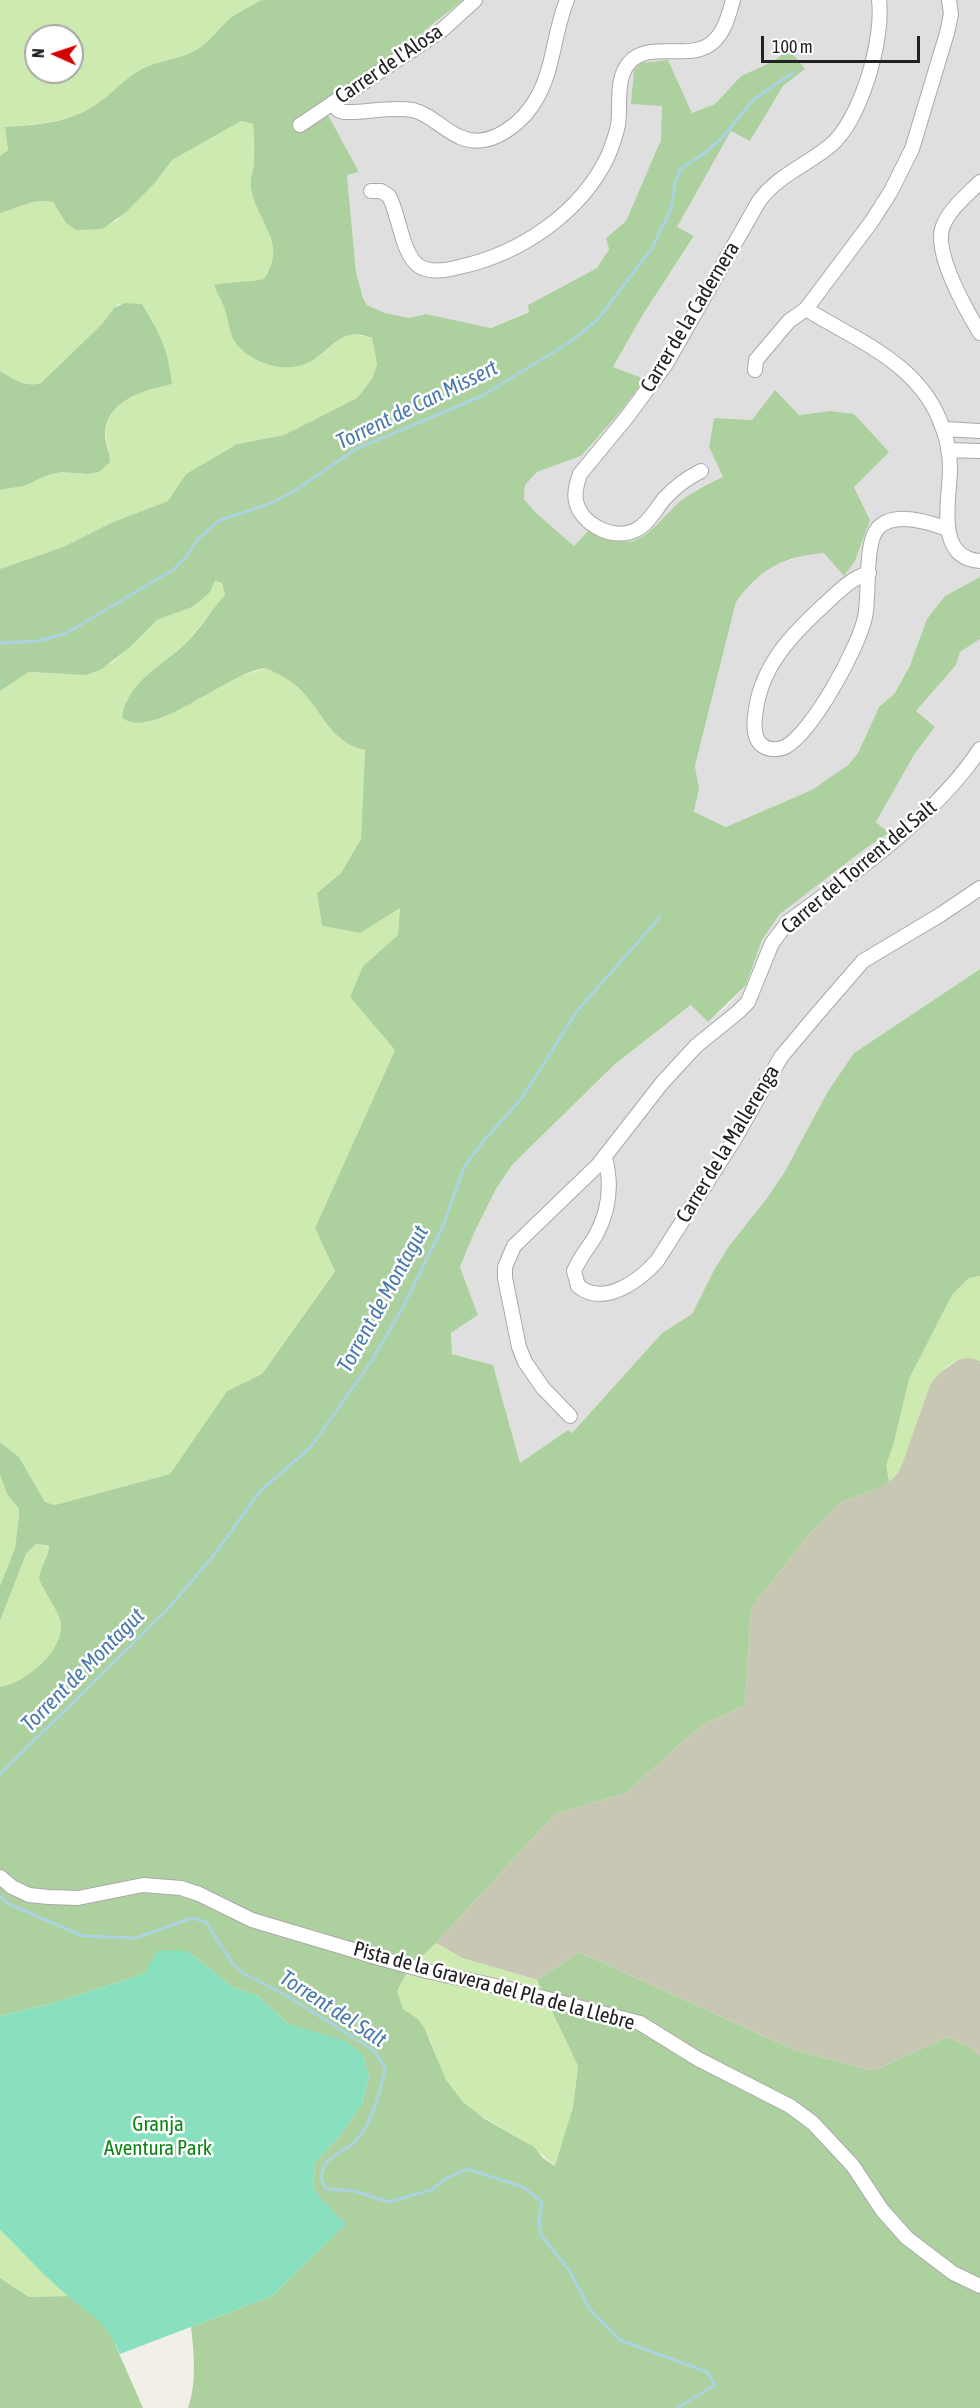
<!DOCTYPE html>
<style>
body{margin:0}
#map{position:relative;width:980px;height:2408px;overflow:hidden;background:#f2efe9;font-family:"Asap Condensed",sans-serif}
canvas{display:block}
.north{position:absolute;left:24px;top:24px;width:60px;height:60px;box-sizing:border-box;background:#fff;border:2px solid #a7a7a7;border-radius:50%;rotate:273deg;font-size:16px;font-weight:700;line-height:24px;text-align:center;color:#222}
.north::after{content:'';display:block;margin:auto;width:21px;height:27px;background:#d40000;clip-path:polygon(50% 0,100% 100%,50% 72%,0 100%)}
.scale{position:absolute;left:761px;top:36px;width:159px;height:27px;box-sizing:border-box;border:3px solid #222;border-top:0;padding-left:8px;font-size:18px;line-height:21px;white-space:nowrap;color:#222;-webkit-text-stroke:4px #fff;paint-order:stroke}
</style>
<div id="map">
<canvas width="980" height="2408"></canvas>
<div class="north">N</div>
<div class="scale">100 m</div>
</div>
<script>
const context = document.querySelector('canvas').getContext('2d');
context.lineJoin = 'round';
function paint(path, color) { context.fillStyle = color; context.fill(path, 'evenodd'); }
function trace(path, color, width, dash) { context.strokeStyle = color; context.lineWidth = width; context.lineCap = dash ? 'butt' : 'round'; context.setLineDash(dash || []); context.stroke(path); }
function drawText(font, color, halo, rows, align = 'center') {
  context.font = font + ' "Asap Condensed",sans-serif'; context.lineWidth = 5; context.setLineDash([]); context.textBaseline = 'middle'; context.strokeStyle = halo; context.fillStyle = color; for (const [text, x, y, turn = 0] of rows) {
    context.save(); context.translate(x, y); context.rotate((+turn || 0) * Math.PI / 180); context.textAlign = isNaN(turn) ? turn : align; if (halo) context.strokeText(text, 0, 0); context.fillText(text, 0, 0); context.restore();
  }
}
paint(new Path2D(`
 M463,0h517v577l-35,19 -50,97 -16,14 -21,46 -10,12 -35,25 -87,37 -32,-14 5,-24 -4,-23 41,-164 15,-21 27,-17 30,-10 16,-1 31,8 15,-41 -16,-33 -24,-76 -78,9 -38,-2 -5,29 14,30 -27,13 -19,14 -35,34 -18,4 -16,-3 -19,-9 -15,16 -39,-34 -11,-13 1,-14 12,-13 44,-16 63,-77 -31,-12 29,-51 52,-79 -18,-10 56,-97 18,10 33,-54 22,-17 -16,-20 -15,12 -33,15 -26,28 -23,9 -24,-53 -37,44 32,1 -2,35 -35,81 -20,17 3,11 -12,19 -69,37 1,6 -38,17 -65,-14 -17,4 -24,-5 -18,-8 -4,-7 -7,-26 -9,-97 12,-3 -38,-70 88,-59z
 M980,639v330l-126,84 -26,38 -44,82 -17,25 -38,48 -15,24 -22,44 -30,19 -90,100 -4,-3 -48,33 -27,-98 -41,-11 -1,-21 27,-18 -18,-48 14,-34 22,-44 16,-24 103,-101 77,-59 16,17 16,-13 22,-24 16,-45 18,-26 86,-66 23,-15 -13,-11 38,-67 21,-27 -19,-17 40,-46 4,-13z`), '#e0dfdf');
paint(new Path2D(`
 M961,1358h12l7,3v695l-11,-9 -22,-10 -74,34 -81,-22 -213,-97 -42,28 -75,-22 -26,-15 119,-129 71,-21 74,-67 45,-21 6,-97 60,-76 28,-29 37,-14 22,-16 32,-88 8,-11z`), '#c7c7b4');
paint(new Path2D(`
 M0,0h261c-11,7 -26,13 -35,22 -10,10 -17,20 -30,28 -17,10 -38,10 -56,20 -14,8 -26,21 -39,31 -32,23 -59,22 -96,26l3,23 -8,6zM36,36h36v36h-36z
 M241,121l12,3c0,13 1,25 1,38 0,9 -5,16 -3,27 6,34 38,53 14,90 -17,4 -34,2 -51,7l11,22 11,36 21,15 61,-2 23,-19 11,-4 20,4 5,26 -5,15 -15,19 -73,37 -47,9 -51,30 -17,27 -58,22 -48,24 -63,22v-79l24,-4 24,-11 13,-3 26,2 22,-25c-14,-44 28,-57 62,-65l-20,-65 -9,-15h-24l-16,20 -61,59c-15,5 -28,-4 -41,-12v-158c19,-5 33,-15 53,-11l13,21 49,-1 39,-38 17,-24z
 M215,581l7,2 3,12 -38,47 -47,41 -14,18 20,22 52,-23 34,-21 33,-11c12,5 27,13 36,22 22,23 30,53 64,60l-4,89 -20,34 -24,20 5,33 38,7 40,-26 -2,28 -35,31 -13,31 45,53 -80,178 20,42 -73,104 -35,17 -57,83 -115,31 -10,-3 -26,-45 -19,-15v-751l29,-19 32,2 51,-11 45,-43 24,-9 29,-19z
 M977,1275l3,1v85c-20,-10 -38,8 -50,24l-27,77 -5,11 -9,9 -4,-17 9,-22 15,-64 43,-84 17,-17z
 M0,1474l2,1 5,19 12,15v6l-4,33 -15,38z
 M36,1544l13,3 -10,32c5,13 21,34 22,45 2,28 -36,59 -61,63v-66l26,-67z
 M436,1943l26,15 75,22 41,86 -5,41 -17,59c-9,-6 -16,-14 -25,-20 -30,-21 -62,-31 -84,-63 -10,-16 -12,-42 -24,-55 -10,-12 -25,-18 -26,-36 -1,-16 28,-39 39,-49z
 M0,2230l68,66 -39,1 -29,-19z`), '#cdebb0');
paint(new Path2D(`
 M261,0h202l-54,43 -88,59 38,70 -12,3 9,97 7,26 4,7 18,8 24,5 17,-4 65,14 38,-16 -1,-7 69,-37 12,-19 -3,-11 20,-17 35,-81 1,-34 -31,-2 3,-34 7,-7 27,-3 24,53 23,-9 26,-28 33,-15 15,-12 16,20 -22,17 -33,55 -19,-10 -54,96 17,9 -52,80 -29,51 32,12 -26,34 -38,43 -44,16 -12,13 -1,14 11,13 39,34 15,-16c49,24 53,8 86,-24 14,-13 31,-21 48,-29l-14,-30 5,-29 38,2 23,-30 24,25 31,-4 24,3 35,38 -35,35 16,33 -15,41 -11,15 -20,-23c-41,3 -65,17 -88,49l-41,164 4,23 -5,23 32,15 86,-37 36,-25 10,-12 21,-46 16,-14 15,-28 17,-46 18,-23 35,-19v62l-20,13 -4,13 -40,46 19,16 -21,28 -38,67 13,11 -23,15 -86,66 -18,26 -16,45 -38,37 -17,-17 -76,59 -103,101 -16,24 -22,44 -14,34 18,48 -27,18 1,21 41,11 27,98 48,-33 4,3 90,-100 30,-19 22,-44 15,-24 38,-48 17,-25 44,-82 26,-38 126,-84v307l-11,2 -17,17 -43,84 -15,64 -8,22 3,17 -13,7 -37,14 -28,29 -60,76 -6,97 -45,21 -74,67 -71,21 -119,129 -27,25 -12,23 6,18 15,10 7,10 21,51 17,22 22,17 49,28 9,11 12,8 18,-59 5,-41 -41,-86 42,-28 213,97 81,22 74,-34 22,10 11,9v352h-792c9,-26 6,-54 3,-81l81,-31 74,-72 -24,-24 -9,-13 2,-24 24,-26 23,-33 7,-26 -6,-23 -75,-31 -30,-28 -25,-9 -46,-36 -43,23 -94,30 -50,12v-329c25,-4 63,-35 61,-63 -1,-11 -17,-32 -22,-45 1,-12 9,-21 10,-33l-13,-2 -10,10 -26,67v-35l15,-38 4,-33v-6l-12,-15 -7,-20v-32l19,15 26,45 10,3 115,-31 57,-83 35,-17 73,-103 -20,-43 80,-178 -45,-53 13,-31 35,-31 2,-27 -40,25 -38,-7 -5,-33 24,-20 20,-34 4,-89c-34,-7 -42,-37 -64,-60 -9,-9 -24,-17 -36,-22 -37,4 -111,73 -143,50 4,-36 42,-53 65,-76 14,-14 24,-32 38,-47l-3,-12 -7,-2 -5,11 -9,8 -9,7 -35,13 -27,27 -28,22 -16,6 -57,-3 -29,19v-122l63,-22 48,-24 57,-22 18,-27 51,-30 47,-9 73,-37 15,-19 5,-15 -5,-26c-7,-2 -15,-5 -22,-3 -14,3 -22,15 -34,23 -24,18 -60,8 -79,-13 -8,-9 -8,-24 -12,-35 -2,-8 -8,-16 -11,-25 17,-4 33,-2 50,-6 25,-36 -7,-56 -13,-90 -2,-11 3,-18 3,-27 0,-13 0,-25 -1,-38l-12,-3 -69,39 -18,24 -29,29 -23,16 -26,1 -10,-7 -13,-21c-20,-4 -34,6 -53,11v-57l8,-6 -3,-23c37,-3 64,-3 96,-26 13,-10 25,-23 39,-31 18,-10 39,-10 56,-20 13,-8 20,-18 30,-28 9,-9 24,-15 35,-22z
 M124,303l18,1c18,30 26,44 30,80 -27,6 -66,16 -67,50 0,9 5,19 5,28l-11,10 -12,2 -26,-2 -13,3 -24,11 -24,4v-119c13,8 26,17 41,12l61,-59 12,-16z
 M0,2278l29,19 39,-1 32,24 11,15 32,73h-143z`), '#add19e');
paint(new Path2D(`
 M158,1950l29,1 46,36 25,9 30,28 58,17 17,14 6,23 -7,26 -23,33 -24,26 -2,24 9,13 24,24 -74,72 -152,58c-16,-35 -25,-35 -52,-58 -24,-20 -45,-44 -68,-66v-214l50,-12 94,-30z`), '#88e0be');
trace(new Path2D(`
 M0,643l37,-2 28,-7 108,-64 13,-13 11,-17 21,-19 51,-17 24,-12 63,-43 126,-53 88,-54 28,-23 54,-71 19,-39 4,-25 5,-15 22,-14 20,-17 31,-38 41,-28
 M0,1774l166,-163 48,-56 46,-64 50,-43 61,-86 31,-53 41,-83 21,-59 21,-28 37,-41 55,-87 83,-94
 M0,1896l9,8 74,32 53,2 56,-20 14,4 26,41 11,10 46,24 81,51 7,6 8,14c-5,25 -12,53 -29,73 -9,10 -26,13 -32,26 -4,8 -2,16 2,22l28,2 35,11 42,-12 16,-12 20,-9 56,18 19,15 -3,19 2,14 28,35 20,38 31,32 87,32 8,13 -38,23`), '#aad3df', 3);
const minor = new Path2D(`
 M332,103l6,7 6,2c22,1 47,-6 69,-2 19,5 30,20 47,27 31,14 65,-16 78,-41 16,-29 16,-65 29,-96
 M300,125l142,-95 33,-30
 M980,182c-13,13 -33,29 -38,47 -7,26 24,81 38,104
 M371,191h10l8,5c10,18 13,59 30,70 11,7 29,4 40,1 61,-13 122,-54 149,-111 4,-10 8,-21 10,-31 3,-19 -3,-46 11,-62 20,-24 63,0 85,-22 11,-10 15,-27 19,-41
 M806,309c53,33 116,55 137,120 5,13 7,27 7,40 0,29 -16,89 30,92
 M755,370l1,-10 33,-39 17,-12 66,-88 19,-30 21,-42 35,-116 4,-19 -2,-14
 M944,429l36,2
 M948,450l32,1
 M701,471c-14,7 -26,16 -37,28 -8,10 -16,25 -28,31 -22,11 -55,-5 -60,-29 -2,-9 1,-18 4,-27l47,-57 39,-53 93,-163c19,-26 48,-36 72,-56 30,-26 53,-106 48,-145
 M869,573c-18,5 -31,19 -44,31 -34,31 -66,64 -70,113 -1,9 -1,23 8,29 6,4 16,4 22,1 27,-14 74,-100 80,-130 5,-22 -1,-74 13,-89 16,-17 51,-6 69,1
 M605,1158c7,26 4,53 -9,77 -7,12 -16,22 -22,36l4,15c26,21 61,-5 79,-25l77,-121 47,-83 37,-44 45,-52 77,-46 40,-27
 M570,1416l-27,-28 -18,-26 -6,-15 -14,-69v-11l9,-21 84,-81 64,-82 34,-37 42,-34 10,-10 24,-59 16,-21c65,-48 148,-106 192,-173
 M0,1877l12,10 17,8 20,2 29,1 65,-13 38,3 18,6 53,26 131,39 44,12 82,18 131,34 58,36 92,47 23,17 40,43 29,44 25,28 46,35 27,13`);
trace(minor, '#a9a9a9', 16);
trace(minor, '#fff', 14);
drawText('21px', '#222', '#fff', [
 ["Carrer de l'Alosa",389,64,-34],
 ["Carrer de la Cadernera",690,317,-59],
 ["Carrer del Torrent del Salt",859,867,-40],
 ["Carrer de la Mallerenga",728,1144,-59],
 ["Pista de la Gravera del Pla de la Llebre",494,1986,15]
]);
drawText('21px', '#0c8416', '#fff', [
 ["Granja",158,2124],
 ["Aventura Park",158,2148]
]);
drawText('italic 22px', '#4a7aab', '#fff', [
 ["Torrent de Can Missert",417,405,-26],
 ["Torrent de Montagut",383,1299,-61],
 ["Torrent de Montagut",83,1670,-45],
 ["Torrent del Salt",333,2009,33]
]);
</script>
